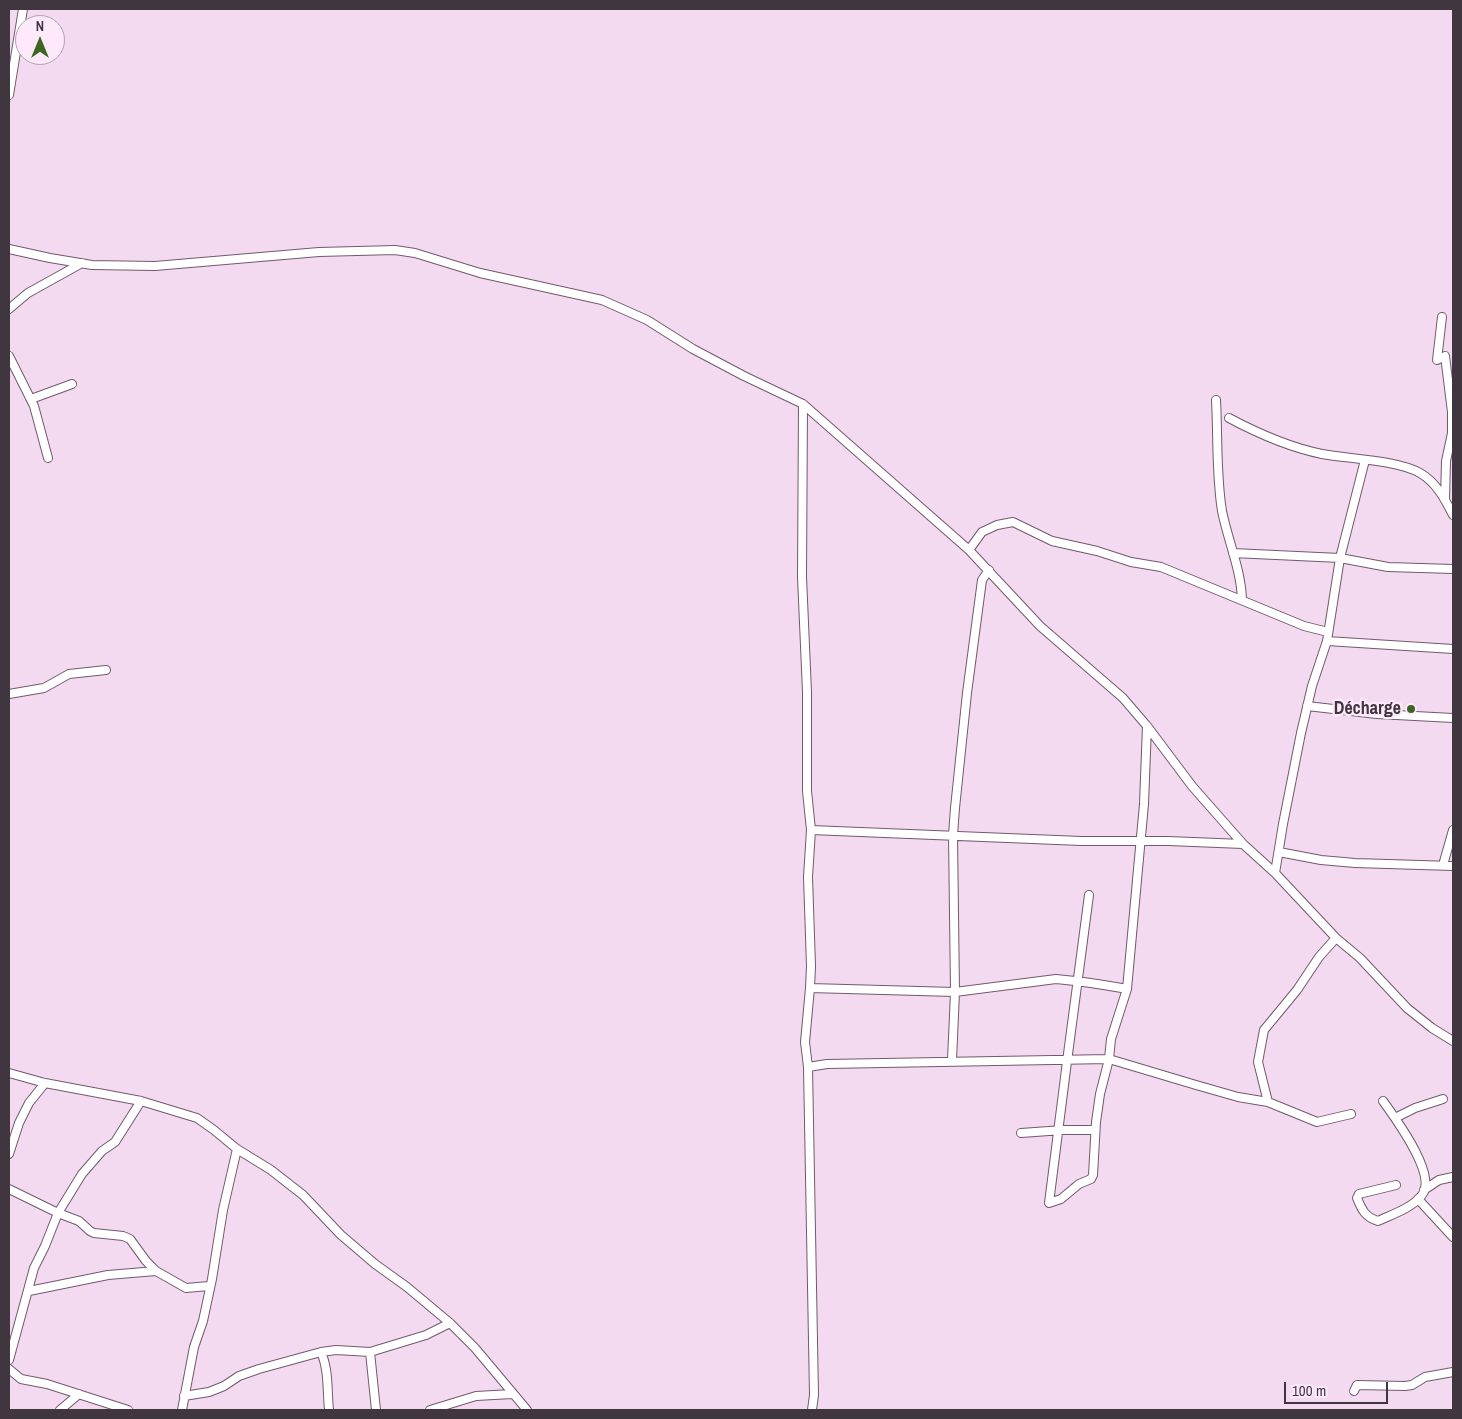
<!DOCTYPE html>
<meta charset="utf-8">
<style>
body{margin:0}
#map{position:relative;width:1462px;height:1419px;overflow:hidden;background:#f4daf0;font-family:"Archivo Narrow",sans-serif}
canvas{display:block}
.frame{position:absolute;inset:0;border:10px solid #40363f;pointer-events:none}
.north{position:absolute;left:15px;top:15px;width:50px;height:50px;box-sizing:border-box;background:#fee9fb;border:1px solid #b2a1b0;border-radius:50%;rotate:0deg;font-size:14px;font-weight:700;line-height:20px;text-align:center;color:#40363f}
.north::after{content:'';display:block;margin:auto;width:18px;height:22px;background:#3d6622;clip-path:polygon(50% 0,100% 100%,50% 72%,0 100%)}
.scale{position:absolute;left:1284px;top:1382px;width:104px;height:22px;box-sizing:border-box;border:2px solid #40363f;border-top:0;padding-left:6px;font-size:15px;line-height:18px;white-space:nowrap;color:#40363f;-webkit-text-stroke:4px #fee9fb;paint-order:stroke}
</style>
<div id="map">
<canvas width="1462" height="1419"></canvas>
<div class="frame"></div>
<div class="north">N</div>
<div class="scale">100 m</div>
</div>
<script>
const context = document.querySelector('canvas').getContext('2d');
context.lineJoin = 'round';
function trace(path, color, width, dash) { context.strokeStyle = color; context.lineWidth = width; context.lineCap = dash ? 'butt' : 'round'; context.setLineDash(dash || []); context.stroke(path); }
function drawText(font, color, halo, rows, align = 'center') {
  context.font = font + ' "Archivo Narrow",sans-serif'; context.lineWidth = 4.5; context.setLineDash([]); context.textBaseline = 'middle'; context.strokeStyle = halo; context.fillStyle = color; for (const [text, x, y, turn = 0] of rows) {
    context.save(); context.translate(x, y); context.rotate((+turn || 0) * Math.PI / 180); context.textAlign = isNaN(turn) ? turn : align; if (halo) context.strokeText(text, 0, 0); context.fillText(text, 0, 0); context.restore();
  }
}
const street = new Path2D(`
 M9,95l14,-86
 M9,249l41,9 42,7 63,1 164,-14 76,-2 20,3 65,20 122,27 45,20 46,29 51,27 59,28 166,146 71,76 83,72 24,28 45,60 51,58 32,29 61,65 24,20 47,50 25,20 21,13
 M9,309l19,-16 54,-30
 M1442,317l-5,43 8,-4 7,56v21l-6,28 -1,38
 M9,356l25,50 14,52
 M31,399l41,-15
 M1216,400c2,36 0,74 6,111 6,30 19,58 20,89
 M803,404l-1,173 5,115v99l4,39 -3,47 3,89 -1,22 145,4 101,-13 19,2c18,2 35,5 52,8l-16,50 -2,20 -9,35 -4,28 -3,53 -2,4 -12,5 -18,15 -12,4c13,-103 26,-205 40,-308
 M1229,418c30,16 59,29 93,36 27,5 76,6 98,19 16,9 25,26 33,42
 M969,550l13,-18 15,-7 16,-3 39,19 45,10 34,11 30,5 143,59 24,6
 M1233,553l107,5 48,9 65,2
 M1327,641l126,8
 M9,694l35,-6 25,-14 37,-4
 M1307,706l70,8 76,4
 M811,830l270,11h87l75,3
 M1279,852l42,8 34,3 98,3
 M1443,865l10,-35
 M1275,873l8,-49 18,-91 11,-47 15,-45 13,-83 25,-98
 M810,988l-5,54 3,25 19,-3 282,-5 87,26 42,12 30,5 49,20 34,-8
 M1127,989l17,-185 3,-78
 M952,1060l3,-68 -2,-157 2,-27 12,-115 15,-113 7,-10
 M808,1067l6,328 -2,15
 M9,1073l36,10 96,18 56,17 17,12 23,19 34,21 32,25 38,40 34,29 32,23 43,36 25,25 52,62
 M1383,1101c12,17 55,74 39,94 -10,13 -29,19 -44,26 -13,-4 -16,-11 -21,-23l2,-4 37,-9
 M1268,1102l-10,-40 6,-32 33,-40 22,-33 17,-19
 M1395,1118l20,-10 28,-9
 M1021,1133l42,-3h32
 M9,1154l10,-31 10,-20 16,-20
 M9,1189l49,24 24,-39 20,-23 13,-9 26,-41
 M1424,1190l15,-10 14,-3
 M1418,1199l35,38
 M29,1291l79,-16 48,-4
 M370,1352l6,58
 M9,1360l25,-92 11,-22 13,-33 21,8 11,10 4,2 29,3 7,3 16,22 10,10 30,17 23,-2
 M9,1369l12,10 26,5 81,26
 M1354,1391l3,-6 48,1 7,-1 13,-8 28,-5
 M184,1396l25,-4 15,-6 15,-10 20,-7 62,-17
 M60,1410l19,-16
 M182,1410l12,-63 9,-26 9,-42 11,-69 14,-61
 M329,1410c-2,-19 0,-40 -8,-58l15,-2 34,2 56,-17 24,-12
 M430,1410l46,-14 36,-2`);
trace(street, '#705a6d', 10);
trace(street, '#fff', 8);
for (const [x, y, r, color] of [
 [1411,709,5,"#3d6622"]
]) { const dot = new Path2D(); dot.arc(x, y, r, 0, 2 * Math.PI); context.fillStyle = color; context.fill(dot); trace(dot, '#fee9fb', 2); }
drawText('bold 18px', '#40363f', '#fee9fb', [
 ["Décharge",1401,709]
], 'right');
</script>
